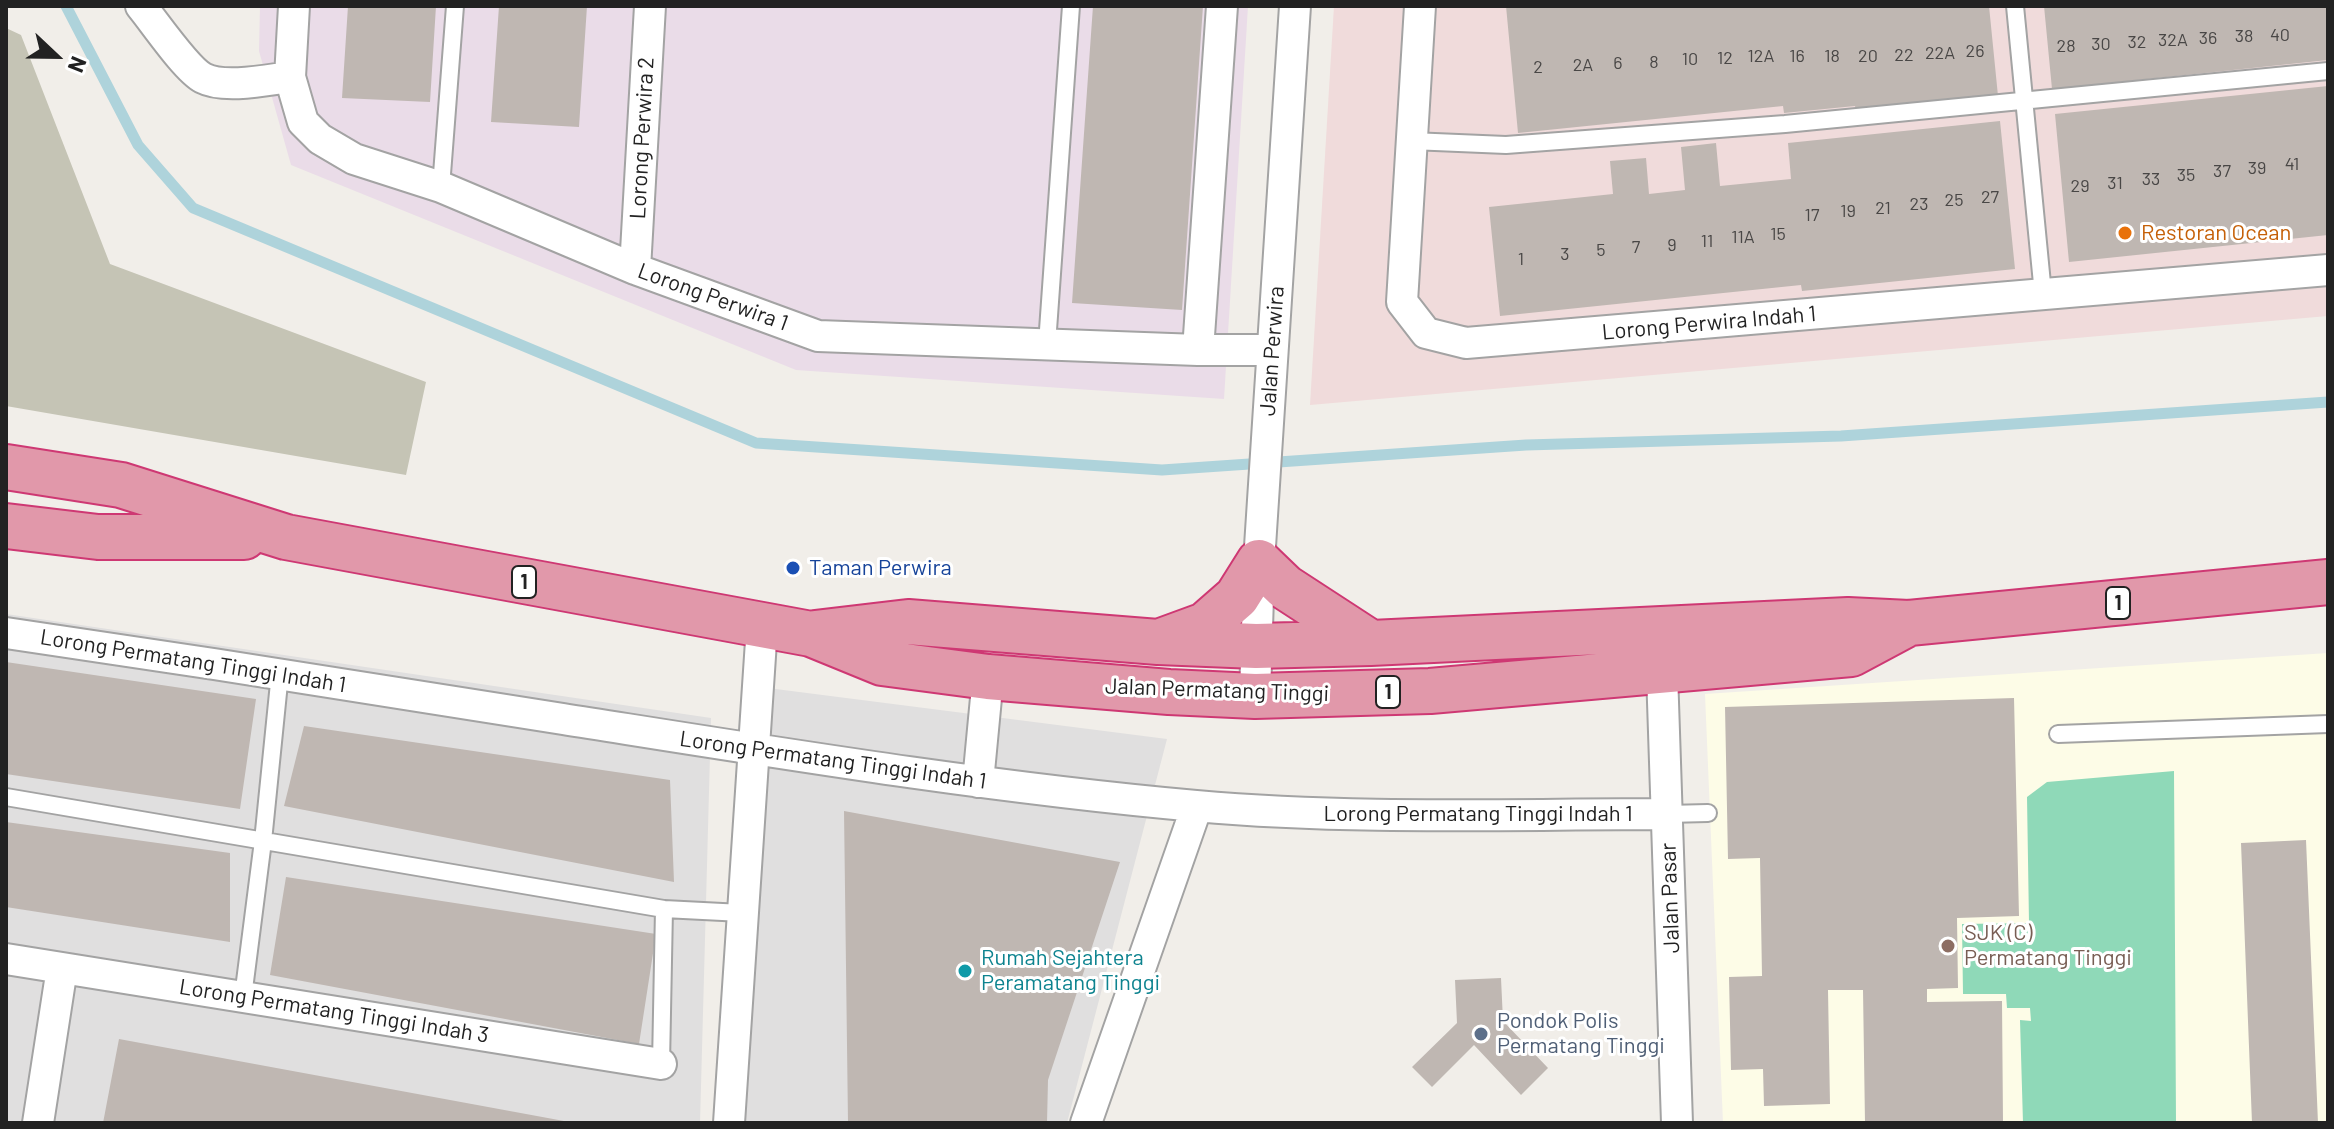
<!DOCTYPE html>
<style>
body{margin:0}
#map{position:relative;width:2334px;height:1129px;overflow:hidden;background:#f1eee9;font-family:Barlow,sans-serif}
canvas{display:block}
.frame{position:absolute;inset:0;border:8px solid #222;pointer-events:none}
.north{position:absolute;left:16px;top:16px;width:80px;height:80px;-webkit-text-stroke:6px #fff;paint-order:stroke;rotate:112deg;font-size:22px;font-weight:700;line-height:32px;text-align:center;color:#222}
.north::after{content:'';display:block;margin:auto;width:28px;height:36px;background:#222;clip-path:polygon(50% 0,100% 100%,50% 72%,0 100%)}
</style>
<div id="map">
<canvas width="2334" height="1129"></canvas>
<div class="frame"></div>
<div class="north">N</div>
</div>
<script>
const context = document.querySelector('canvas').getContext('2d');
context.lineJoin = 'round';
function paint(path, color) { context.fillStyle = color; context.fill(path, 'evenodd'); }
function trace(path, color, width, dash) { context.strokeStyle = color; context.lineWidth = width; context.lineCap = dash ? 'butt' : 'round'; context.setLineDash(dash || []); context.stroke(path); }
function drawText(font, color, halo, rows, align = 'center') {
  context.font = font + ' Barlow,sans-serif'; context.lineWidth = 6; context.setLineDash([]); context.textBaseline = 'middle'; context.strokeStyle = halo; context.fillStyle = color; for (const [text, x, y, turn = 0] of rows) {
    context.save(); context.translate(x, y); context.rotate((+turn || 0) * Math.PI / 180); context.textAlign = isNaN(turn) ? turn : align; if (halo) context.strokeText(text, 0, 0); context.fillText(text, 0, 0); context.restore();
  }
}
paint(new Path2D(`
 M6,614l705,104 -11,405h-694z
 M760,687l407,52 -100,384h-346z`), '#e0dfdf');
paint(new Path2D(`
 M1334,6h994v310l-1018,89z`), '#f0dbdb');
paint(new Path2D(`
 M260,6h988l-24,393 -428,-29 -505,-205 -32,-114z`), '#eadce8');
paint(new Path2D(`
 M2328,653v470h-605l-18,-429z`), '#fdfce7');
paint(new Path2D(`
 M6,28l15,7 89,229 316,118 -20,93 -400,-69z`), '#c5c4b5');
paint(new Path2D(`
 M2174,771l2,352h-153l-3,-103 11,1 -1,-13h-23l-1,-14h-43l-1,-70 67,-1 -2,-126 20,-15z`), '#8fd9b8');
trace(new Path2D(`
 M66,6l72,139 55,63 563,235 406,27 364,-25 315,-9 487,-34`), '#aed3db', 11);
paint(new Path2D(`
 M348,6h88l-6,96 -88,-4z
 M499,6h88l-8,121 -88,-5z
 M1093,6h110l-21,304 -110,-7z
 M1506,6h483l9,90 -142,14 -1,-4 -71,7 -1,-7 -265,27z
 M2044,6h284v54l-276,29z
 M2328,86v149l-259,27 -14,-148z
 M2000,121l15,148 -213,22 -1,-6 -301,31 -11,-109 124,-13 -3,-33 36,-3 3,36 36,-4 -4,-43 35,-4 4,43 71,-7 -3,-36z
 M6,662l250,37 -16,110 -234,-35z
 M2014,698l5,218 -62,2 1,70 -31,1v13l75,-1 1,122h-138l-2,-133h-35l2,114 -66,2 -1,-37 -32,1 -2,-93 33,-1 -2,-118 -32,1 -3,-152z
 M304,726l366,54 4,102 -390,-76z
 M844,811l276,51 -72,218 -1,43h-199z
 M6,822l224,31v89l-224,-35z
 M2306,840l12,283h-66l-11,-280z
 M286,877l370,57 -17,110 -369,-69z
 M1501,978l2,43 45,47 -27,27 -47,-50 -42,42 -20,-20 45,-44 -2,-43z
 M119,1039l445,82v2h-461z`), '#bfb7b2');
const lane = new Path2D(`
 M2015,6l28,288
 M1411,141l95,4 279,-21 543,-53
 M441,187l14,-181
 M1047,344l24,-338
 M2058,734l270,-10
 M6,797l658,112 78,4
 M1667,814l41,-1
 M243,997l20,-156 17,-168
 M661,1064l3,-155`);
const street = new Path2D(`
 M141,6c14,17 45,63 62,72 21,11 64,2 87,-1
 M294,6l-4,71 13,45 17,17 34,20 87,28 194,82 183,67 380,14h74
 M1420,6l-18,296 24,31 40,10 862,-73
 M635,269l15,-263
 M1198,350l24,-344
 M6,633c186,27 371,56 557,86 210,33 421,68 633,87 156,14 314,8 471,8
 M1662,672l15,451
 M1255,696l4,-134 36,-556
 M978,782l10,-105
 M6,959l655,105
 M38,1123l24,-155
 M729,1123l33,-497
 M1086,1123l111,-317`);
const highway = new Path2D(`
 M6,467l115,18 165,52 525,97 71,29 106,14 181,15 86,4 175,-5 421,-37 58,-31
 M6,526l92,11h146
 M815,633l93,-11 250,20 98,4 115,-3 477,-23 61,3 419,-41
 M1164,640l41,-15 32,-28 22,-35 26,25 86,56`);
trace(lane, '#a3a3a3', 20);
trace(street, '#a3a3a3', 34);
trace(highway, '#ce3873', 48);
trace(lane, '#fff', 16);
trace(street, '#fff', 30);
trace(highway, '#e198aa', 44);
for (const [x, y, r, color] of [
 [2125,233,8,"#e8710a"],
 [793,568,8,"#1a4fb4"],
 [1948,946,8,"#8d6e63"],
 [965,971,8,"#0f9aa8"],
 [1481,1034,8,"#5c6f8a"]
]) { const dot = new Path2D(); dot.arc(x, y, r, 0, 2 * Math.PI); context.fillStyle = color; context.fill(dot); trace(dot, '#fff', 3); }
drawText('18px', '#494746', null, [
 ["40",2280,35],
 ["38",2244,36],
 ["36",2208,38],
 ["32A",2173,40],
 ["32",2137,42],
 ["30",2101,44],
 ["28",2066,46],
 ["26",1975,51],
 ["22A",1940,53],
 ["22",1904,55],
 ["12A",1761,56],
 ["16",1797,56],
 ["18",1832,56],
 ["20",1868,56],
 ["12",1725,58],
 ["10",1690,59],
 ["8",1654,62],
 ["6",1618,63],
 ["2A",1583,65],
 ["2",1538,67],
 ["41",2292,164],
 ["39",2257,168],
 ["37",2222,171],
 ["35",2186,175],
 ["33",2151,179],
 ["31",2115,183],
 ["29",2080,186],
 ["27",1990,197],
 ["25",1954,200],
 ["23",1919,204],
 ["21",1883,208],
 ["19",1848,211],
 ["17",1812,215],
 ["15",1778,234],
 ["11A",1743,237],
 ["11",1707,241],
 ["9",1672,245],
 ["7",1636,247],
 ["5",1601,250],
 ["3",1565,254],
 ["1",1521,259]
]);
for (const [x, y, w] of [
 [524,582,24],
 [2118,603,24],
 [1388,692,24]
]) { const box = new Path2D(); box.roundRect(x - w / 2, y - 16, w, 32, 6); context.fillStyle = '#fff'; context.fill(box); trace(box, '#222', 2); }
drawText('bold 20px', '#222', null, [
 ["1",524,582],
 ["1",2118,603],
 ["1",1388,692]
]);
drawText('22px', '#222', '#fff', [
 ["Lorong Perwira 2",642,138,-87],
 ["Lorong Perwira 1",713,297,20],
 ["Lorong Perwira Indah 1",1709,323,-5],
 ["Jalan Perwira",1272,351,-86],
 ["Lorong Permatang Tinggi Indah 1",193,661,9],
 ["Jalan Permatang Tinggi",1217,690,2],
 ["Lorong Permatang Tinggi Indah 1",833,760,8],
 ["Lorong Permatang Tinggi Indah 1",1478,814],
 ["Jalan Pasar",1670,898,-92],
 ["Lorong Permatang Tinggi Indah 3",334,1011,9]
]);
drawText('22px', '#c56008', '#fff', [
 ["Restoran Ocean",2141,233]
], 'left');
drawText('22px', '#164399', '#fff', [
 ["Taman Perwira",809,568]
], 'left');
drawText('22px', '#785e54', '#fff', [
 ["SJK (C)",1964,933],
 ["Permatang Tinggi",1964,958]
], 'left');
drawText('22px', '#0d838f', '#fff', [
 ["Rumah Sejahtera",981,958],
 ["Peramatang Tinggi",981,983]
], 'left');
drawText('22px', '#4e5e75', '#fff', [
 ["Pondok Polis",1497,1021],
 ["Permatang Tinggi",1497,1046]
], 'left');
</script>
